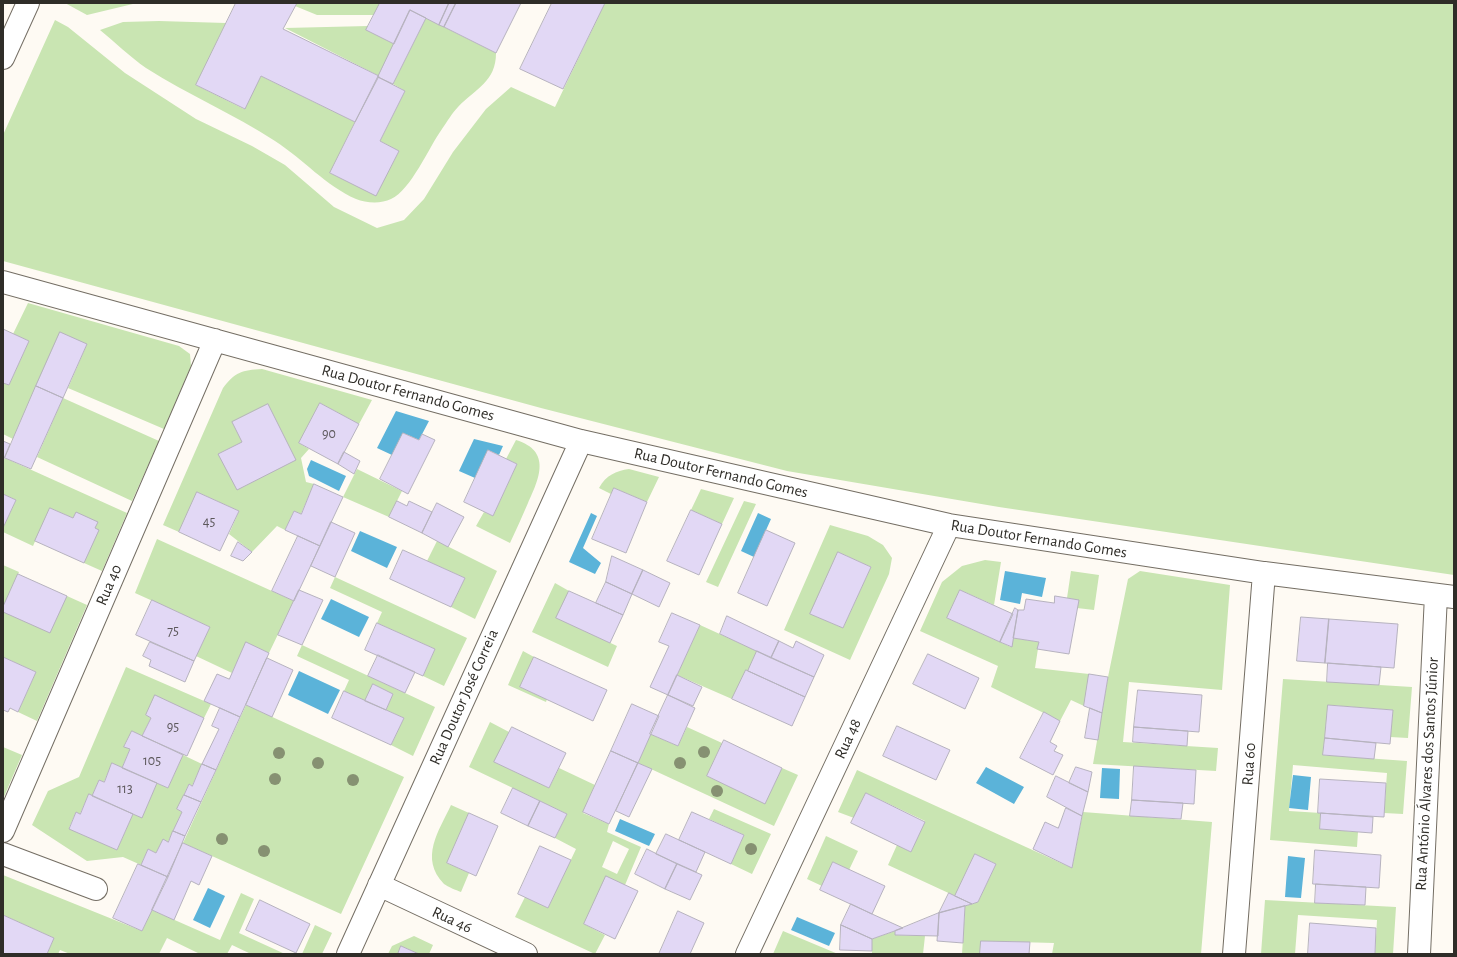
<!DOCTYPE html>
<meta charset="utf-8">
<style>
body{margin:0}
#map{position:relative;width:1457px;height:957px;overflow:hidden;background:#fefaf3;font-family:"Alegreya Sans",sans-serif}
canvas{display:block}
.frame{position:absolute;inset:0;border:4px solid #2f2d28;pointer-events:none}
</style>
<div id="map">
<canvas width="1457" height="957"></canvas>
<div class="frame"></div>
</div>
<script>
const context = document.querySelector('canvas').getContext('2d');
context.lineJoin = 'round';
function paint(path, color) { context.fillStyle = color; context.fill(path, 'evenodd'); }
function trace(path, color, width, dash) { context.strokeStyle = color; context.lineWidth = width; context.lineCap = dash ? 'butt' : 'round'; context.setLineDash(dash || []); context.stroke(path); }
function drawText(font, color, halo, rows, align = 'center') {
  context.font = font + ' "Alegreya Sans",sans-serif'; context.lineWidth = 3; context.setLineDash([]); context.textBaseline = 'middle'; context.strokeStyle = halo; context.fillStyle = color; for (const [text, x, y, turn = 0] of rows) {
    context.save(); context.translate(x, y); context.rotate((+turn || 0) * Math.PI / 180); context.textAlign = isNaN(turn) ? turn : align; if (halo) context.strokeText(text, 0, 0); context.fillText(text, 0, 0); context.restore();
  }
}
paint(new Path2D(`
 M65,3h72l-50,12z
 M297,3h83l-6,12h-57l-22,-9z
 M605,3h849v572l-455,-68 -212,-36 -246,-63 -538,-147v-126l52,-115 13,7 57,46 71,46 56,27 33,19 49,42 43,21 27,-8 20,-21 29,-47 33,-43 25,-22 44,20z
 M426,18l70,35c0,29 -20,35 -38,54 -6,6 -11,15 -16,22 -13,18 -31,61 -51,70 -10,5 -25,4 -35,0 -30,-13 -53,-40 -81,-58 -41,-27 -87,-46 -129,-73 -16,-11 -31,-26 -46,-38l23,-8 36,-1 67,2 -30,62 48,24 17,-33 94,46 -25,51 46,22 23,-44 -19,-10 25,-50 -12,-7z
 M368,26l-1,4 27,14 -15,32 -94,-48z
 M28,303l151,43 11,8 1,12 -27,63 -96,-41 19,-44 -51,42 -23,53 -10,-5v-51l6,2 20,-44 -16,-7z
 M262,369l110,31 -13,24 -39,-21 -21,40 10,6 -8,9 5,24 8,2 -13,30 -7,-3 -9,19 -8,-4 -25,26 -23,-18 10,-23 -42,-19 -18,40 -16,-7 60,-137c12,-16 19,-18 39,-19z
 M63,398l96,43 -27,60 -95,-44z
 M516,440c36,11 23,39 12,63 -6,14 -12,27 -18,40l-34,-17 8,-14 9,4 24,-52 -11,-5z
 M5,458l122,55 -25,58 -18,-8 -11,-45 -23,-10 -17,38 -30,-14v-4l13,-28 -13,-6v-33z
 M357,469l45,22 -13,26 -46,-20z
 M629,469l30,8 -12,25 -33,-14 -3,6 -12,-6c7,-13 17,-17 30,-19z
 M701,489l33,9 -12,26 -31,-14z
 M744,501l12,3 -38,83 -12,-5z
 M830,525l38,11 15,9 9,13 -3,16 -39,86 -66,-30zM838,552l33,15 -28,61 -32,-14z
 M157,539l137,62 -25,52 -23,-10 -14,30 -36,-17 14,-29 -75,-34z
 M437,541l60,30 -22,48 -24,-12 14,-29 -38,-17z
 M985,560l16,2 -7,43 -34,-15 -13,28 64,29 2,-9 26,4 -4,26 54,6 -5,32 -13,-6 -11,21 -69,-34 7,-21 -78,-35 22,-49 20,-16z
 M3,565l16,7 -16,35z
 M1071,571l28,4 -5,35 -17,-2 1,-8 -11,-2z
 M1140,571l90,14 -8,105 -93,-8 -6,60 95,6 -2,23 -123,-7 15,-87 20,-98z
 M335,577l132,61 -23,48 -21,-10 12,-27 -58,-26 5,-11 -52,-24z
 M555,583l14,8 -12,27 60,28 -9,21 -76,-35z
 M67,596l20,9 -50,116 -19,-9 18,-40 -33,-15v-45z
 M700,625l57,26 -9,20 -2,-1 -14,29 -55,-24z
 M302,645l133,62 -22,49 -22,-11 13,-27 -18,-8 7,-16 -20,-10 -8,17 -21,-10 5,-11 -52,-24z
 M523,651l11,6 -14,30 27,12 -1,3 -38,-17z
 M126,667l85,37 -7,14 -49,-22 -9,19 5,3 -9,18 -10,-5 -8,15 6,3 -8,19 -10,-5 -8,19 -5,-2 -7,16 -3,-2 -9,20 -4,-2 -7,16 48,22 16,-36 9,3 15,-34 11,5 15,-33 19,9 -10,22 -3,-2 -12,25 5,3 -14,30 -5,-2 -7,13 -8,-4 -7,16 -18,-8 -36,4 -55,-36 16,-34 31,-14z
 M1283,679l129,8 -4,51 -18,-1 3,-27 -65,-5 -5,50 84,6 -4,53 -19,-1 3,-40 -94,-8 -4,46 32,2 -1,16 38,3 -1,15 -87,-7z
 M246,705l158,72 -63,137 -158,-71z
 M490,722l19,10 -14,30 54,26 10,-20 36,17 -12,28 26,11 -2,8 34,15 -16,38 -19,-8 -22,47 21,11 -10,19 -80,-37 10,-20 23,11 28,-59 -21,-11 12,-24 -98,-47zM613,841l16,8 -12,25 -15,-7z
 M687,727l35,16 -15,33 58,27 17,-35 16,7 -24,51 -136,-63 12,-29 28,12z
 M3,747l19,8 -19,44z
 M857,770l215,98 11,-56 129,10 -11,132h-149l2,-11 -73,-2 -1,13h-18l3,-48 13,-4 18,-38 -21,-10 -20,42 -67,-31 9,-20 14,7 14,-31 -59,-28 -12,25 -16,-6z
 M451,805l18,8 -22,50 22,10 -8,19c-5,-2 -13,-5 -17,-8 -25,-26 -5,-53 7,-79z
 M714,809l57,25 -19,40 -21,-10 13,-29 -35,-16z
 M826,836l32,15 -9,19 -16,-8 -11,24 -15,-7z
 M3,875l139,56 10,-21 68,30 21,-47 13,6 -15,34 46,21h-34l-19,-9 -5,9h-27l-33,-16 -8,16h-89l-10,-4 -2,4h-11l7,-16 -51,-23z
 M1265,900l131,7 -3,47h-18l2,-34 -79,-5 -3,39h-34z
 M315,925l17,8 -10,21h-20z
 M783,931l55,23h-65z
 M895,931v4l30,1 -2,18h-51v-15z
 M414,936l19,9 -4,9h-10l-18,-8 -3,8h-10l4,-8z`), '#c9e5b2');
paint(new Path2D(`
 M396,411l33,10 -10,19 -16,-7 -11,22 -15,-7z
 M474,439l29,7 -4,9 -11,-5 -13,28 -16,-7z
 M311,460l35,16 -7,15 -30,-15 -2,-7z
 M591,513l6,3 -14,32 18,15 -6,11 -26,-12z
 M758,513l13,6 -17,38 -13,-6z
 M360,531l37,16 -10,21 -36,-17z
 M1005,571l41,7 -4,19 -20,-4 -2,11 -20,-4z
 M331,599l38,18 -10,20 -38,-18z
 M299,671l41,19 -12,24 -40,-19z
 M986,767l38,20 -10,17 -38,-21z
 M1102,768l18,1 -1,30 -19,-1z
 M1293,775l18,2 -3,33 -19,-2z
 M620,819l35,15 -6,12 -34,-15z
 M1288,856l17,2 -4,40 -16,-1z
 M208,888l17,8 -15,32 -17,-8z
 M797,917l38,16 -6,13 -38,-16z`), '#5bb3d9');
const building = new Path2D(`
 M236,3h61l-14,26 96,47 -24,46 -94,-46 -16,33 -49,-24z
 M380,3h69l-10,22 -29,-15 -16,34 -28,-14z
 M449,3h7l-12,24 -5,-2z
 M456,3h65l-25,50 -52,-26z
 M552,3h53l-42,86 -43,-20z
 M410,10l16,8 -33,66 -15,-7z
 M378,77l27,14 -25,50 19,10 -23,45 -46,-23z
 M3,329l26,12 -20,44 -6,-2z
 M60,332l27,12 -24,54 -27,-12z
 M36,386l27,12 -32,71 -26,-11z
 M320,403l39,21 -21,40 -39,-21z
 M268,404l28,56 -59,30 -19,-36 24,-12 -10,-20z
 M403,433l16,7 3,-6 13,6 -27,54 -28,-15z
 M3,441l7,3 -7,17z
 M488,450l29,14 -24,52 -29,-14z
 M344,452l16,9 -6,13 -16,-10z
 M314,484l29,13 -23,49 -35,-16 9,-19 7,3z
 M614,488l33,14 -21,51 -34,-14z
 M197,492l42,19 -19,40 -41,-19z
 M3,494l13,6 -13,28z
 M397,501l10,5 2,-5 23,11 -10,21 -33,-16z
 M437,503l27,14 -16,30 -26,-14z
 M50,508l23,10 3,-6 22,10 -3,6 4,2 -15,33 -49,-22z
 M691,510l31,14 -23,51 -32,-14z
 M331,522l24,11 -20,44 -24,-11z
 M766,530l29,13 -28,63 -29,-13z
 M298,536l22,10 -26,55 -22,-10z
 M238,542l14,10 -9,9 -12,-5z
 M403,550l62,28 -14,29 -61,-28z
 M838,552l33,15 -28,61 -33,-14z
 M612,556l31,14 -11,24 -26,-12z
 M643,570l27,13 -11,24 -27,-13z
 M18,574l49,22 -17,37 -47,-21v-5z
 M606,582l26,12 -9,21 -27,-12z
 M299,590l24,10 -21,45 -24,-10z
 M960,590l53,24 -13,28 -53,-24z
 M569,591l54,24 -13,28 -54,-25z
 M1055,596l24,4 -10,54 -32,-5 2,-7 -26,-4 5,-28h6l2,-11 28,4z
 M152,600l58,27 -16,34 -58,-26z
 M1015,608l3,2 -6,37 -12,-5z
 M672,613l28,12 -32,70 -18,-8 19,-41 -10,-4z
 M727,616l52,25 -8,17 -51,-24z
 M1301,617l28,2 -4,44 -28,-2z
 M1329,619l69,5 -4,44 -69,-5z
 M377,623l58,26 -12,27 -58,-26z
 M779,641l14,7 3,-7 28,14 -10,22 -43,-19z
 M150,642l44,19 -9,21 -36,-16 2,-6 -8,-4z
 M246,642l23,11 -29,64 -36,-16 13,-27 12,5z
 M757,651l57,26 -9,20 -57,-26z
 M928,654l51,24 -14,31 -52,-25z
 M378,655l37,17 -10,21 -37,-17z
 M3,657l33,15 -18,40 -8,-4 -2,4 -5,-2z
 M534,657l73,33 -14,31 -73,-34z
 M267,658l26,12 -21,47 -26,-12z
 M1328,663l53,4 -2,18 -52,-3z
 M746,670l59,27 -13,29 -60,-27z
 M1089,674l19,3 -6,36 -18,-7z
 M677,675l25,12 -9,19 -25,-11z
 M373,684l20,10 -7,16 -21,-9z
 M1138,690l64,5 -3,37 -65,-5z
 M344,691l60,27 -13,27 -59,-27z
 M155,695l49,23 -17,38 -45,-20 9,-18 -5,-3z
 M668,695l27,13 -17,38 -28,-12z
 M632,704l27,12 -21,47 -27,-12z
 M1328,705l65,5 -3,34 -65,-6z
 M220,708l20,9 -24,53 -14,-6 17,-35 -7,-3z
 M1090,708l12,5 -4,27 -13,-2z
 M1044,712l16,9 -10,21 7,4 -3,5 9,4 -10,20 -33,-17z
 M897,726l53,24 -14,30 -53,-24z
 M512,727l54,26 -17,35 -55,-26z
 M1134,727l54,4 -1,15 -54,-4z
 M132,731l51,24 -15,33 -46,-20 8,-19 -6,-2z
 M1325,738l51,5 -2,16 -51,-4z
 M724,740l58,28 -17,36 -58,-28z
 M611,751l27,12 -29,61 -26,-12z
 M112,763l45,20 -15,35 -50,-22 7,-16 5,2z
 M638,763l14,6 -23,48 -13,-6z
 M202,764l14,6 -15,32 -17,-7 5,-11 3,2z
 M1134,766l62,4 -2,34 -62,-4z
 M1076,767l16,5 -4,20 -19,-9z
 M1056,776l32,16 -6,24 -35,-19z
 M1320,779l66,4 -2,34 -66,-4z
 M513,788l27,13 -12,25 -27,-13z
 M866,793l59,29 -14,30 -60,-29z
 M89,794l44,20 -16,36 -48,-21 7,-17 4,2z
 M184,795l17,7 -16,34 -12,-5 9,-19 -5,-3z
 M1132,800l51,3 -2,16 -51,-3z
 M540,801l27,13 -12,24 -27,-12z
 M1066,808l16,8 -10,52 -39,-19 12,-27 13,6z
 M692,812l52,23 -13,29 -52,-24z
 M469,813l29,13 -22,50 -29,-13z
 M1321,813l52,4 -1,16 -52,-4z
 M173,831l12,5 -17,41 -27,-12 7,-16 8,4 7,-14 5,3z
 M666,834l39,18 -9,20 -40,-18z
 M183,843l29,13 -13,29 -8,-4 -17,39 -22,-10z
 M540,846l31,14 -23,48 -30,-14z
 M647,849l30,15 -12,25 -30,-15z
 M1315,850l66,5 -2,33 -66,-4z
 M975,854l21,10 -18,38 -6,2 -17,-8z
 M833,862l52,24 -13,28 -52,-24z
 M138,864l30,13 -26,54 -29,-13z
 M677,864l25,11 -12,25 -25,-11z
 M606,876l32,15 -23,48 -31,-15z
 M1316,884l50,3 -1,18 -50,-2z
 M949,893l6,3 17,8 -33,9z
 M260,900l50,24 -14,29 -50,-23z
 M851,904l21,10 31,14 -31,11 -31,-14z
 M965,906l-2,37 -26,-2 2,-28z
 M678,911l26,12 -14,31h-31z
 M939,913l-1,23 -43,-1v-4z
 M3,915l51,23 -7,16h-44z
 M1310,923l66,5 -1,26h-67z
 M841,925l31,14v12l-32,-1z
 M981,941l49,1 -1,12h-49z
 M401,946l18,8h-21z`);
paint(building, '#e2d8f5');
trace(building, '#b6b2be', 1);
const minor = new Path2D(`
 M3,282l578,159 368,84 315,48 190,24
 M3,831l212,-491
 M3,854l93,35
 M379,885l147,69
 M348,954l233,-513
 M747,954l202,-429
 M1234,954l30,-381
 M1419,954l17,-359`);
const tertiary = new Path2D(`
 M3,58l25,-55`);
trace(minor, '#746e64', 24);
trace(tertiary, '#746e64', 24);
trace(minor, '#fff', 22);
trace(tertiary, '#fff', 22);
context.fillStyle = '#869172';
for (const [x, y] of [
 [704,752],
 [279,753],
 [318,763],
 [680,763],
 [275,779],
 [353,780],
 [717,791],
 [222,839],
 [751,849],
 [264,851]
]) { context.beginPath(); context.arc(x, y, 6, 0, 2 * Math.PI); context.fill(); }
drawText('14px', '#5c585b', null, [
 ["90",329,434],
 ["45",209,522],
 ["75",173,631],
 ["95",173,727],
 ["105",152,761],
 ["113",125,789]
]);
drawText('16px', '#2f2d28', '#fff', [
 ["Rua Doutor Fernando Gomes",408,393,15],
 ["Rua Doutor Fernando Gomes",721,473,13],
 ["Rua Doutor Fernando Gomes",1039,539,9],
 ["Rua 40",109,585,-67],
 ["Rua Doutor José Correia",464,697,-66],
 ["Rua 48",848,739,-65],
 ["Rua 60",1249,764,-86],
 ["Rua António Álvares dos Santos Júnior",1427,774,-87],
 ["Rua 46",452,920,25]
]);
</script>
